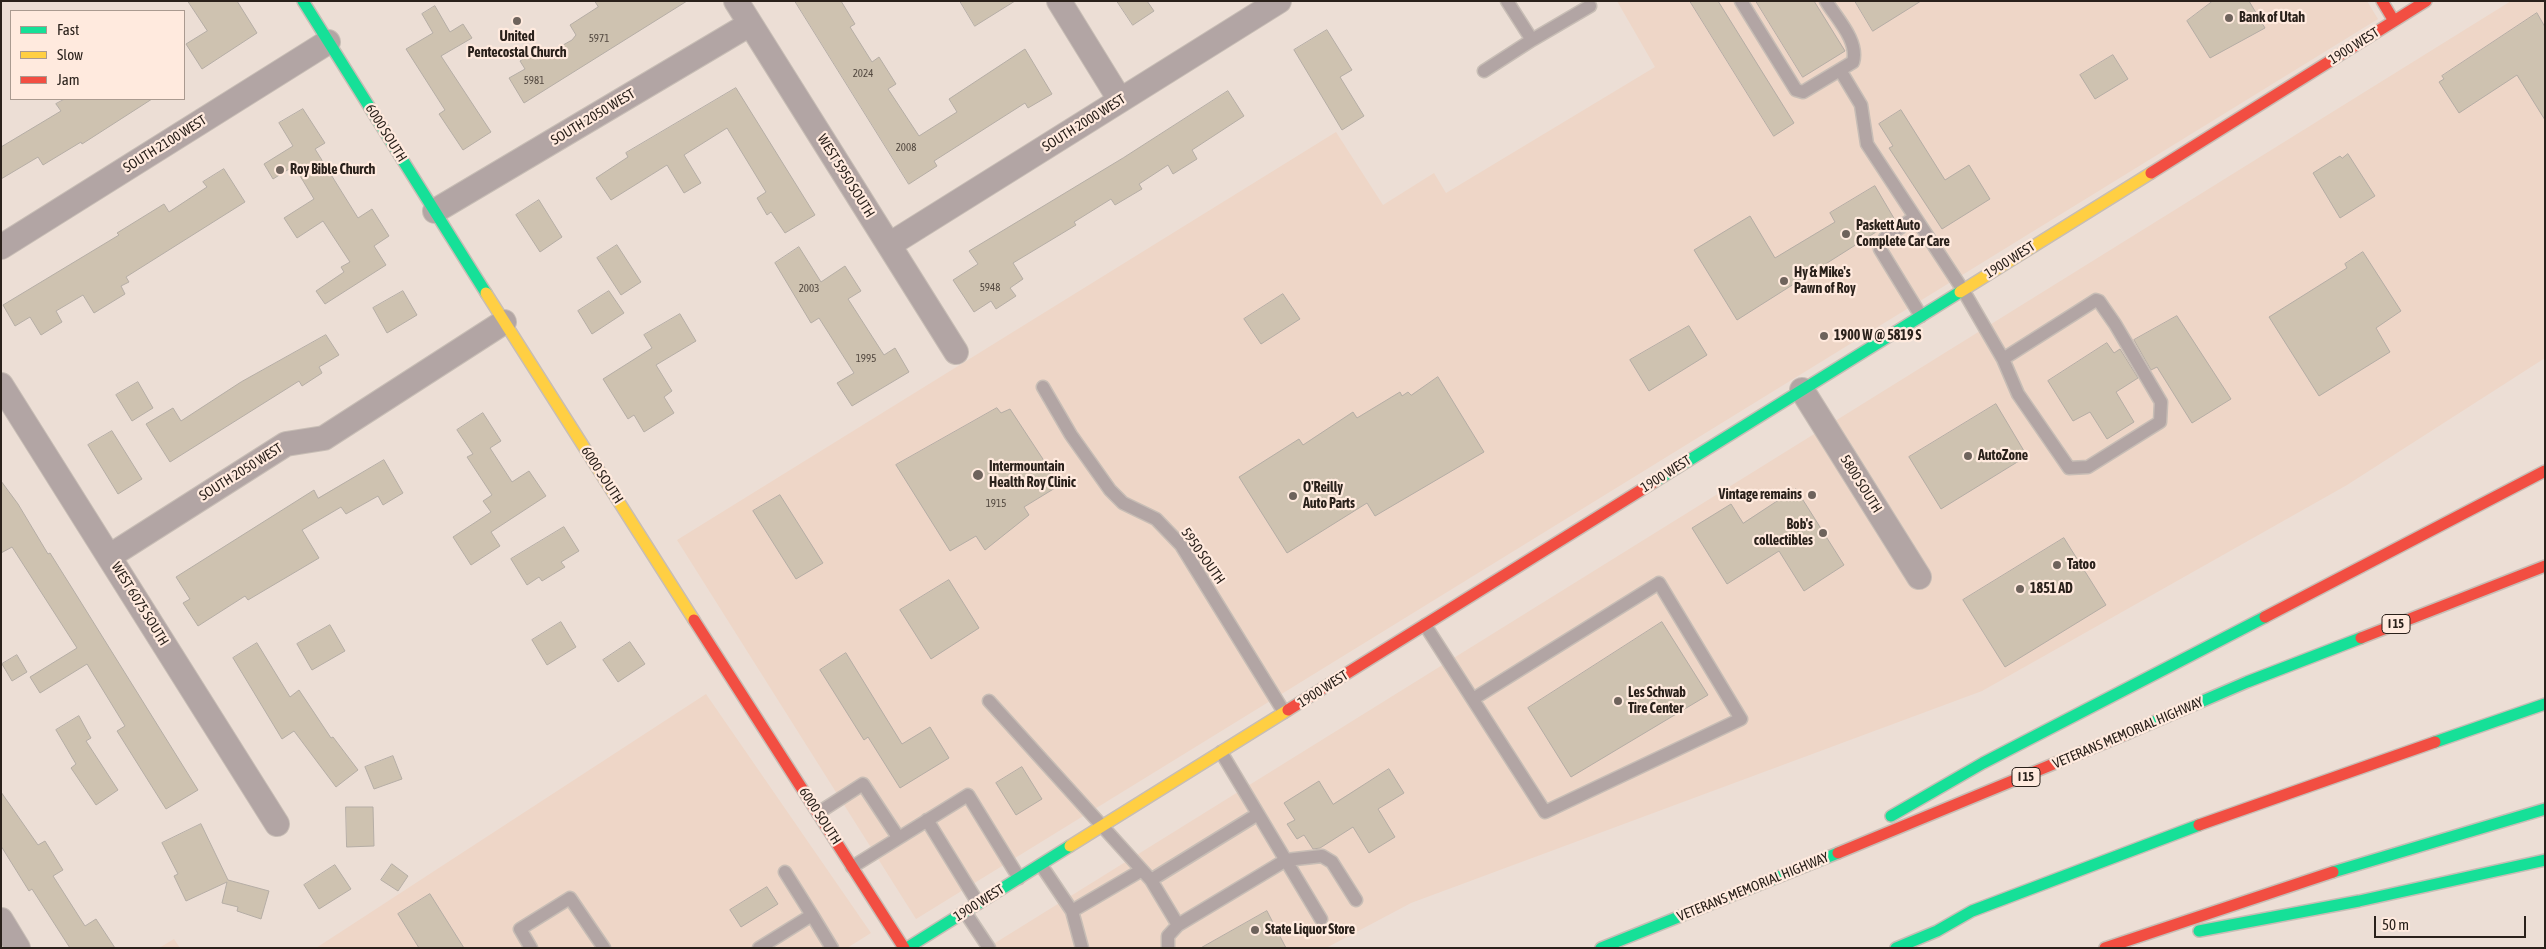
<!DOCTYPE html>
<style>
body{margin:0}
#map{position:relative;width:2546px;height:949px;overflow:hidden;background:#ecded5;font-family:"Asap Condensed",sans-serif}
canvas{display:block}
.frame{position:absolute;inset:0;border:2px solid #2a211b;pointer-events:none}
.legend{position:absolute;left:10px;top:10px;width:175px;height:90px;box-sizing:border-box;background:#ffeade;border:1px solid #aa9a90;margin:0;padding:6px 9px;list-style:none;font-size:15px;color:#2a211b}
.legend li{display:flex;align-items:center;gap:10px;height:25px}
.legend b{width:25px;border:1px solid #aa9a90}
.scale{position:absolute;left:2374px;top:916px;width:152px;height:22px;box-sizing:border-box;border:2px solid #2a211b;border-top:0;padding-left:6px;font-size:15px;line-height:18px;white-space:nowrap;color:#2a211b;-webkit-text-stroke:4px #ffeade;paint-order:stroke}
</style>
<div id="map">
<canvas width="2546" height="949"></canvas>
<div class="frame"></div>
<ul class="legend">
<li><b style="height:6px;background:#16e098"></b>Fast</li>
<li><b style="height:6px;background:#ffcf43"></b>Slow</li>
<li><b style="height:6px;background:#f24e42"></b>Jam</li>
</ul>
<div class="scale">50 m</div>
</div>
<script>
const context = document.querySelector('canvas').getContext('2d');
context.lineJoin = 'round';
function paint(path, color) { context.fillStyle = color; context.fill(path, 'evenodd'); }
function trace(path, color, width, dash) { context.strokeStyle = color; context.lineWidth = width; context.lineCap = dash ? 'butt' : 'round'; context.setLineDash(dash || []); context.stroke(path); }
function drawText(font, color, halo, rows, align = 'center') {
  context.font = font + ' "Asap Condensed",sans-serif'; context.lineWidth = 4.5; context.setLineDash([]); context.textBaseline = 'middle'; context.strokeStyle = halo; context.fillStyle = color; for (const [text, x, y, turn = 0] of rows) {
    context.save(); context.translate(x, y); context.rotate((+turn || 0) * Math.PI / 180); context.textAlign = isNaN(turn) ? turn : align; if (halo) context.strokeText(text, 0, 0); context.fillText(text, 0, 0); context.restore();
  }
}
paint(new Path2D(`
 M1617,1h750l11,18 -1462,900 -239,-379 659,-408 47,73 51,-32 12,20 209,-126z
 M2511,1h34v357l-198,127 -365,206 -571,212 -85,45h-339z
 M706,694l165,239 -24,15h-531z
 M174,939l6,9h-21z`), '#eed6c7');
const building = new Path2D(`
 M188,1h49l20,32 -55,36 -16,-25 21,-13z
 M595,1h92l-163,102 -15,-25 16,-9 -5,-8 16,-10 4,7 32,-18 4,-5 -6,-10 28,-18z
 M795,1h46l14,23 -5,3 22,35 7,-5 17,27 -8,5 31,47 38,-24 -8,-13 76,-50 27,45 -24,14 -3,-5 -91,58 3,5 -28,18z
 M960,1h55l-40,25z
 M1117,1h30l7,10 -21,14z
 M1690,1h28l76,122 -20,13z
 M1756,1h58l31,50 -42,26z
 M1855,1h66l-48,30z
 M2213,1h36l16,27 -55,30 -23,-37z
 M435,6l15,26 13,-8 9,14 -31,18 50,76 -28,18 -24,-36 6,-4 -39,-61 27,-16 -11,-19z
 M2537,13l8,14v93l-28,-45 -58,38 -20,-31 5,-3 -2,-3z
 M1327,30l25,40 -12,7 24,39 -22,14 -48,-80z
 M2113,55l15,24 -33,20 -15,-24z
 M736,88l79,127 -30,18 -14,-21 -4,3 -10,-17 9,-6 -39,-64 -43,27 17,28 -17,10 -17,-28 -56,35 -15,-22 32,-21 -2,-4z
 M1228,91l16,25 -52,34 5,9 -24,15 -5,-9 -29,19 3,5 -27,16 -4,-6 -37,23 2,3 -63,38 10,16 -13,9 6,8 -20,13 -5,-8 -17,11 -21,-32 25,-16 -9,-13 154,-93z
 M65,99h87l-70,45 -1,-2 -38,23 -5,-8 -37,22v-32l60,-36 -5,-7z
 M303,109l22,34 -10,6 43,69 14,-9 17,27 -15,10 12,19 -61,39 -9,-13 28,-19 -3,-5 9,-5 -27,-41 -26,17 -13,-20 30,-19 -20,-33 -21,13 -9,-15 29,-18 -14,-23z
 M1901,110l44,70 24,-15 21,34 -48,30 -53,-81 4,-2 -14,-22z
 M2348,154l27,42 -35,22 -27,-45 27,-17 2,2z
 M224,169l21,33 -119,75 3,5 -8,4 4,8 -31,19 -11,-18 -27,16 6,11 -21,13 -11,-18 -15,9 -12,-21 116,-70 -2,-2 47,-29 5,8 38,-25 -4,-5z
 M1875,186l20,34 -158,100 -43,-70 56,-34 25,42 60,-36 -5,-9z
 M539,200l23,37 -22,15 -24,-37z
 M617,245l24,37 -20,13 -24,-37z
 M799,247l22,35 24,-16 16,25 -13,8 36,56 11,-7 14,24 -57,34 -15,-23 17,-10 -35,-55 -8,5 -36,-60z
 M2363,252l38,59 -25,17 14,24 -71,44 -50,-79 78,-49 -2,-4z
 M403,291l14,24 -30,18 -14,-25z
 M609,291l15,22 -32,21 -14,-23z
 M1283,294l17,25 -39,25 -17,-25z
 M680,314l16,27 -40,24 16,26 -8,6 10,16 -30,19 -10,-17 -6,4 -25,-40 49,-31 -8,-13z
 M2177,316l54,83 -39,24 -35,-56 -6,3 -17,-30z
 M1689,326l18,29 -58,36 -19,-31z
 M326,335l13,20 -20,12 3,6 -20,13 -3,-5 -129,81 -24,-38 27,-16 8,13 60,-39z
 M2107,343l7,10 6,-4 18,29 -22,14 18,30 -27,17 -17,-27 -17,9 -25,-40z
 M1438,377l46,75 -109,64 -8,-13 -80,50 -48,-76 60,-38 4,6 50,-33 4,6 43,-26 2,4 6,-4 3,3z
 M138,382l15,26 -21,13 -16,-26z
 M1996,404l31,52 -86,53 -32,-52z
 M997,408l4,5 9,-4 50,76 -36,22 5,8 -44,35 -9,-14 -26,15 -54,-86z
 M483,413l18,28 -11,7 22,34 17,-11 17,25 -55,36 9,14 -29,19 -18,-28 38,-25 -8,-11 9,-6 -25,-38 6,-3 -16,-24z
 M112,431l30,48 -24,15 -30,-49z
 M384,460l19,33 -20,12 -5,-9 -32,18 -5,-7 -39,23 17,28 -71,42 -3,-4 -47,30 -15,-23 7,-4 -14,-22 138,-87 4,8z
 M1,481l17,23 30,50 2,-1 22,35 126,202 -32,19 -49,-78 8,-5 -38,-62 -47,29 -10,-16 47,-29 -65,-101 -11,6z
 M1796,489l48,76 -40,26 -25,-40 -52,33 -35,-56 39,-24 12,19z
 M780,495l43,68 -27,16 -43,-68z
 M564,527l15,24 -18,11 4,5 -23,14 -3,-4 -12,8 -16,-26z
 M2064,538l42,67 -101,62 -42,-67z
 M949,580l30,48 -48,31 -31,-49z
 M561,622l15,25 -29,18 -15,-25z
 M1662,622l46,73 -137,82 -43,-69z
 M330,625l15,26 -33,19 -15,-26z
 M630,642l15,22 -27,18 -15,-22z
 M257,643l33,54 9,-7 32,48 2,-1 25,33 -22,17 -42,-56 -12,8 -49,-81z
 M846,653l56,91 28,-17 19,31 -49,30 -32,-51 -4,3 -44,-70z
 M17,655l10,17 -15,9 -10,-17z
 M79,716l12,22 -5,3 32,49 -22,15 -25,-37 5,-4 -20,-34z
 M393,756l9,23 -28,10 -9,-22z
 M1022,767l20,32 -26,16 -20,-32z
 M1389,769l15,24 -26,16 17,28 -26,16 -16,-26 -33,21 -7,1 -9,-14 -7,4 -10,-15 8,-4 -11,-17 35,-22 14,23z
 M1,792l37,53 7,-4 18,29 -10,6 32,50 11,-7 19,29h-45l-38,-59 -3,2 -28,-45z
 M346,807h27l1,39 -27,1z
 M201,824l27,56 41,11 -8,28 -24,-8 1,-4 -16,-4 5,-21 -41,19 -12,-25 4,-2 -16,-31z
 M392,864l16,12 -10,15 -17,-11z
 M335,865l16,24 -32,20 -15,-24z
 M767,887l11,17 -37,23 -11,-17z
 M430,894l34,54h-45l-21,-34z
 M1267,911l19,37h-85z`);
paint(building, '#cec2b0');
trace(building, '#b5ada5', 1);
const lane = new Path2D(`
 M1741,1l55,89 7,2 50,-30c6,-21 -16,-43 -27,-61
 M1532,40l58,-34
 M1840,70l21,35 6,39 96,146 40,69 15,35 51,74 19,-1 72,-45 1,-20 -46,-78 -16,-23 -3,-1 -93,59
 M1484,71l48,-31 -25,-39
 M1915,217l-30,21 -5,11 41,67
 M1043,387l28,48 39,55 13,13 33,16 25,26 103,167
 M1425,625l120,187 196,-93 -82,-136 -186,116
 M989,701l162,179
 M1221,752l100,167
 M818,813l45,-29 35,53
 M1258,814l-107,66 27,45 108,-65 36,-4 10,6 24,38
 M927,820l51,83
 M1041,865l31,46 70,-41
 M852,867l116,-72 51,83
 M785,872l27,43
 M1072,911l10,37
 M965,912l24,36
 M531,948l-11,-19 50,-31 34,50
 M759,948l53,-33 20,33
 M1168,948v-12l10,-11`);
const street = new Path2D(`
 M736,1l220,351
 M1059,1l61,99
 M435,211l315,-187
 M889,245l390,-244
 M1,247l327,-205
 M1,385l276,439
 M1802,390l117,187
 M110,556l176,-112 38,-6 180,-116
 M1,920l17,28`);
const fast = new Path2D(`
 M303,1l183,292
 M1654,482l306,-190
 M2126,734l121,-52 114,-44
 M2435,742l110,-38
 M1891,816l92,-53 282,-146
 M2333,872l212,-63
 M2199,931l160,-30 186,-41
 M907,948l163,-102
 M1601,948l237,-95
 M1896,948l41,-17 35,-20 227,-86`);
const slow = new Path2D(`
 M1960,292l191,-119
 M486,293l208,327
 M1070,846l218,-136`);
const jam = new Path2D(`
 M2382,1l12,20
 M2151,173l275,-172
 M2265,617l280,-146
 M694,620l210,328
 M2361,638l184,-72
 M1288,710l366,-228
 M2199,825l236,-83
 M1838,853l288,-119
 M2105,948l228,-76`);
trace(lane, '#c7bdb5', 15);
trace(street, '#c7bdb5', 26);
trace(fast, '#c7bdb5', 14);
trace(slow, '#c7bdb5', 14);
trace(jam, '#c7bdb5', 14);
trace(lane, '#b2a5a4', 12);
trace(street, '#b2a5a4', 24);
trace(fast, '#16e098', 11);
trace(slow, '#ffcf43', 11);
trace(jam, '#f24e42', 11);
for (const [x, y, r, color] of [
 [2229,18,5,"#6e635c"],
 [517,21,5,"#6e635c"],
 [280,170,5,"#6e635c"],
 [1846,234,5,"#6e635c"],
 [1784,281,5,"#6e635c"],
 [1824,336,5,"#6e635c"],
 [1968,456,5,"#6e635c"],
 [978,475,6,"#6e635c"],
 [1812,495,5,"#6e635c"],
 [1293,496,5,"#6e635c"],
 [1823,533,5,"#6e635c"],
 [2057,565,5,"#6e635c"],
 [2020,589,5,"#6e635c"],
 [1618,701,5,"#6e635c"],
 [1255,930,5,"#6e635c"]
]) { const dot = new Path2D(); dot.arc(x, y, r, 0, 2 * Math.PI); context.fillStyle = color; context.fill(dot); trace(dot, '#ffeade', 2); }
drawText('11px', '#534940', null, [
 ["5971",599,39],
 ["2024",863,74],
 ["5981",534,81],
 ["2008",906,148],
 ["5948",990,288],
 ["2003",809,289],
 ["1995",866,359],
 ["1915",996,504]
]);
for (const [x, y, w] of [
 [2396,624,28],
 [2026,777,28]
]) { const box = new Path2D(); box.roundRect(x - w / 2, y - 9.5, w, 19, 4); context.fillStyle = '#ffeade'; context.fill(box); trace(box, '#2a211b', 1); }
drawText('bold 12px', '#2a211b', null, [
 ["I 15",2396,624],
 ["I 15",2026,777]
]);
drawText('bold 14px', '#2a211b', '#ffeade', [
 ["Bank of Utah",2239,18],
 ["United",517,37,"center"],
 ["Pentecostal Church",517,53,"center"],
 ["Roy Bible Church",290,170],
 ["Paskett Auto",1856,226],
 ["Complete Car Care",1856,242],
 ["Hy & Mike's",1794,273],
 ["Pawn of Roy",1794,289],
 ["1900 W @ 5819 S",1834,336],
 ["AutoZone",1978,456],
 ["Intermountain",989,467],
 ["Health Roy Clinic",989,483],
 ["O'Reilly",1303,488],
 ["Auto Parts",1303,504],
 ["Vintage remains",1802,495,"right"],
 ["Bob's",1813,525,"right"],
 ["collectibles",1813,541,"right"],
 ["Tatoo",2067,565],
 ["1851 AD",2030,589],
 ["Les Schwab",1628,693],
 ["Tire Center",1628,709],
 ["State Liquor Store",1265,930]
], 'left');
drawText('14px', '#2a211b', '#ffeade', [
 ["1900 WEST",2354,46,-32],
 ["SOUTH 2050 WEST",593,117,-31],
 ["SOUTH 2000 WEST",1084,123,-32],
 ["6000 SOUTH",386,133,58],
 ["SOUTH 2100 WEST",165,144,-32],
 ["WEST 5950 SOUTH",846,176,58],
 ["1900 WEST",2010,260,-32],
 ["SOUTH 2050 WEST",241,472,-32],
 ["1900 WEST",1666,474,-32],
 ["6000 SOUTH",602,475,57],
 ["5800 SOUTH",1861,484,58],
 ["5950 SOUTH",1203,556,55],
 ["WEST 6075 SOUTH",140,604,58],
 ["1900 WEST",1323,689,-32],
 ["VETERANS MEMORIAL HIGHWAY",2128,733,-23],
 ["6000 SOUTH",820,816,57],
 ["VETERANS MEMORIAL HIGHWAY",1753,887,-22],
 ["1900 WEST",979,903,-32]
]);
</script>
